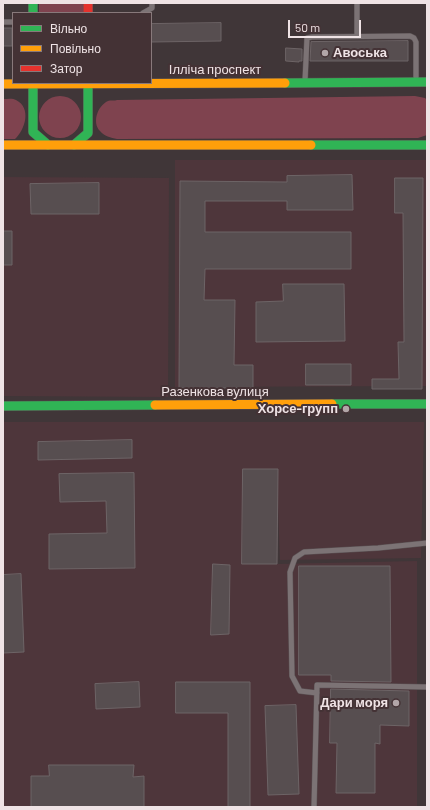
<!DOCTYPE html>
<meta charset="utf-8">
<style>
body{margin:0}
#map{position:relative;width:430px;height:810px;overflow:hidden;background:#403638;font-family:Barlow,sans-serif}
canvas{display:block}
.frame{position:absolute;inset:0;border:4px solid #efe3e5;pointer-events:none}
.legend{position:absolute;left:12px;top:12px;width:140px;height:72px;box-sizing:border-box;background:#443235;border:1px solid #88797b;margin:0;padding:5px 7px;list-style:none;font-size:12px;color:#efe3e5}
.legend li{display:flex;align-items:center;gap:8px;height:20px}
.legend b{width:20px;border:1px solid #88797b}
.scale{position:absolute;left:288px;top:20px;width:73px;height:18px;box-sizing:border-box;border:2px solid #efe3e5;border-top:0;padding-left:5px;font-size:12px;line-height:14px;white-space:nowrap;color:#efe3e5;-webkit-text-stroke:3px #443235;paint-order:stroke}
</style>
<div id="map">
<canvas width="430" height="810"></canvas>
<div class="frame"></div>
<ul class="legend">
<li><b style="height:5px;background:#30b455"></b>Вільно</li>
<li><b style="height:5px;background:#ff9f0a"></b>Повільно</li>
<li><b style="height:5px;background:#e5322d"></b>Затор</li>
</ul>
<div class="scale">50 m</div>
</div>
<script>
const context = document.querySelector('canvas').getContext('2d');
context.lineJoin = 'round';
function paint(path, color) { context.fillStyle = color; context.fill(path, 'evenodd'); }
function trace(path, color, width, dash) { context.strokeStyle = color; context.lineWidth = width; context.lineCap = dash ? 'butt' : 'round'; context.setLineDash(dash || []); context.stroke(path); }
function drawText(font, color, halo, rows, align = 'center') {
  context.font = font + ' Barlow,sans-serif'; context.lineWidth = 4; context.setLineDash([]); context.textBaseline = 'middle'; context.strokeStyle = halo; context.fillStyle = color; for (const [text, x, y, turn = 0] of rows) {
    context.save(); context.translate(x, y); context.rotate((+turn || 0) * Math.PI / 180); context.textAlign = isNaN(turn) ? turn : align; if (halo) context.strokeText(text, 0, 0); context.fillText(text, 0, 0); context.restore();
  }
}
paint(new Path2D(`
 M175,160h252v226l-252,1z
 M3,177l166,1 -1,219 -165,-1z
 M3,422h421l-3,136 -141,2 -2,-52 -1,56 140,-3v246h-414z`), '#4e363b');
paint(new Path2D(`
 M39,3h44v10h-44z
 M415,96l10,2 2,2v35l-9,3 -301,1c-6,-1 -13,-3 -17,-8 -8,-8 -3,-25 8,-30 2,-1 7,0 9,-1z
 M39 117a21 21 0 1 1 42 0a21 21 0 1 1-42 0Z
 M3,99c4,0 10,-1 13,1 16,8 9,30 -1,39h-12z`), '#7f434f');
const building = new Path2D(`
 M221,23v18l-70,1v-18z
 M3,28h9v18h-9z
 M408,41v20h-98l1,-19z
 M286,48l16,1v12h-3v1l-13,-1z
 M352,175l1,35h-66v-9h-82v31h146v37h-146l-1,31h31l-1,65h19v23h-74l1,-207 107,1v-6z
 M395,178h28l-1,211h-50v-10h27l-1,-37h6l-1,-129h-8z
 M99,183v31h-68l-1,-30z
 M3,231h9v34h-9z
 M283,284h61l1,57 -89,1v-40l27,-1z
 M306,364h45v21h-45z
 M132,440v18l-94,2v-18z
 M243,469h35l-1,95h-35z
 M134,473l1,95 -86,1v-35l58,-1 -1,-32 -46,1 -1,-28z
 M213,564l17,1 -1,69 -18,1z
 M299,566h91l1,116 -60,-1v-6h-32z
 M21,574l3,78 -21,1v-78z
 M139,682l1,25 -44,2 -1,-25z
 M176,682h74v125h-22v-94h-52z
 M331,689l78,2v35l-29,-1v19l-5,-1v50h-39l1,-50h-7z
 M296,705l3,89 -31,1 -3,-89z
 M49,765h85l-1,12 11,-1v31h-113v-31h18z`);
paint(building, '#574e50');
trace(building, '#6d6466', 1);
const lane = new Path2D(`
 M357,3v33
 M143,13l9,-5v-5
 M3,22h10
 M305,81l2,-43 5,-1 98,-1 4,2 2,4v39
 M317,693l-17,-2 -8,-15 -2,-104 5,-14 9,-6 74,-4 49,-5
 M314,807l3,-122 110,2`);
const fast = new Path2D(`
 M33,3v10
 M33,83v49l15,13
 M285,83l142,-1
 M74,145l14,-12v-50
 M311,145h116
 M332,404h95
 M3,406l152,-1`);
const slow = new Path2D(`
 M3,84l282,-1
 M3,145h308
 M155,405l177,-1`);
const jam = new Path2D(`
 M88,3v10`);
trace(lane, '#5b5254', 6);
trace(fast, '#5b5254', 10);
trace(slow, '#5b5254', 10);
trace(jam, '#5b5254', 10);
trace(lane, '#7c7375', 5);
trace(fast, '#30b455', 9);
trace(slow, '#ff9f0a', 9);
trace(jam, '#e5322d', 9);
for (const [x, y, r, color] of [
 [325,53,4,"#b2a6a8"],
 [346,409,4,"#b2a6a8"],
 [396,703,4,"#b2a6a8"]
]) { const dot = new Path2D(); dot.arc(x, y, r, 0, 2 * Math.PI); context.fillStyle = color; context.fill(dot); trace(dot, '#443235', 1.5); }
drawText('bold 13px', '#efe3e5', '#443235', [
 ["Авоська",333,53,"left"],
 ["Хорсе-групп",338,409],
 ["Дари моря",388,703]
], 'right');
drawText('13px', '#efe3e5', '#443235', [
 ["Ілліча проспект",215,70],
 ["Разенкова вулиця",215,392]
]);
</script>
